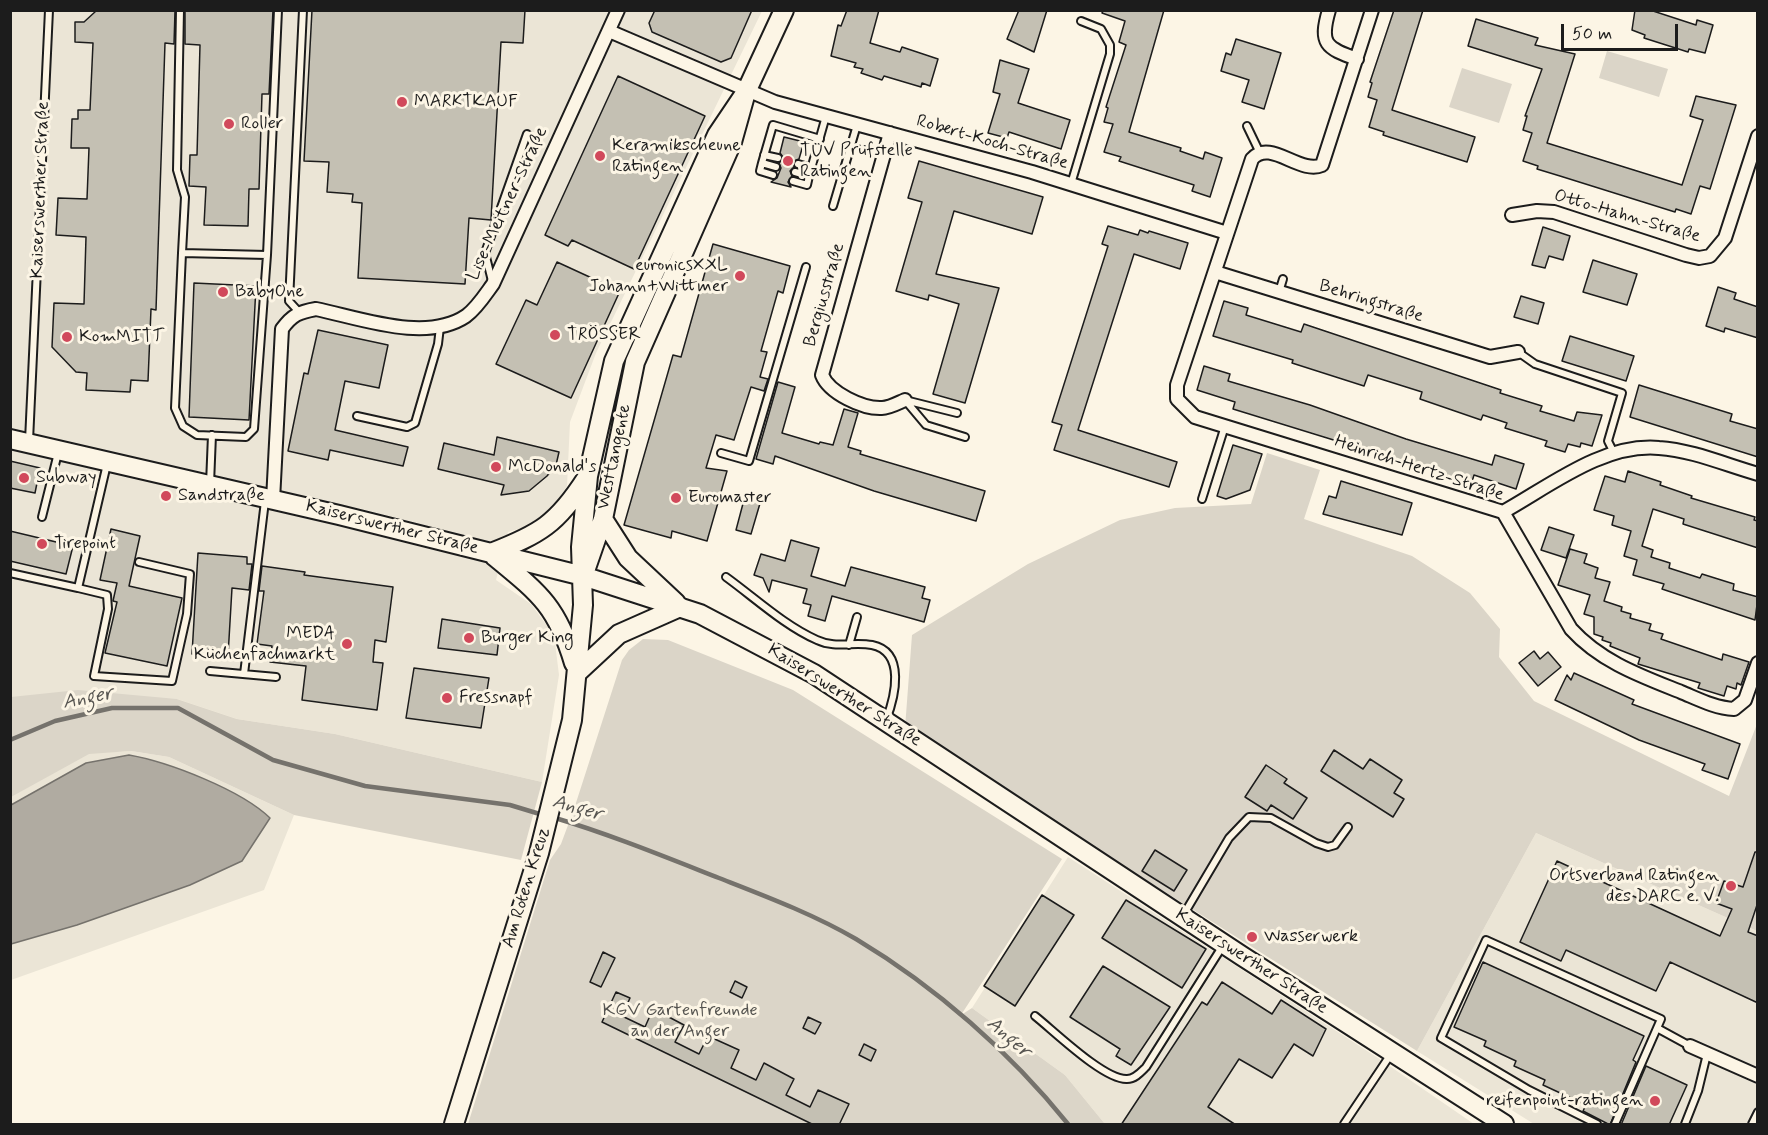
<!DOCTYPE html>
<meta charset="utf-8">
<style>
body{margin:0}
#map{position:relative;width:1768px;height:1135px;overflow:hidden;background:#fcf5e5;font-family:Mynerve,sans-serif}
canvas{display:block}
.frame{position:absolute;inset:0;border:12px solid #1c1c1c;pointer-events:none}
.scale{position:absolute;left:1561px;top:24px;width:117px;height:27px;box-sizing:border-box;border:3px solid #1c1c1c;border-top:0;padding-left:8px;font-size:18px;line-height:21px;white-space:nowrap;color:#1c1c1c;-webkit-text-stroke:4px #fcf5e5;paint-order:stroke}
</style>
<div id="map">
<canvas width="1768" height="1135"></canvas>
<div class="frame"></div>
<div class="scale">50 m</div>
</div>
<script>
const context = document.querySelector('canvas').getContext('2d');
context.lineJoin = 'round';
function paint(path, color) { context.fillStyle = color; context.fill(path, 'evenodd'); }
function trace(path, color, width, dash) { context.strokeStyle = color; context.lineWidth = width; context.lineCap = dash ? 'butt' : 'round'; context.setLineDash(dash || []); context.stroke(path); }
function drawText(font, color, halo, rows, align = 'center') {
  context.font = font + ' Mynerve,sans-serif'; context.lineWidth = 6; context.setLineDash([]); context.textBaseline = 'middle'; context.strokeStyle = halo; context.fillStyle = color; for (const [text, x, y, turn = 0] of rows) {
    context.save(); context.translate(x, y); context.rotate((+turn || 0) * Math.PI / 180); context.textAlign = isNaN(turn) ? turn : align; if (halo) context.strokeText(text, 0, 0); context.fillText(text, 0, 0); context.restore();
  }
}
paint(new Path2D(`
 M11,11h751l-166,342 -26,69 -3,64 -17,27 -14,11 -28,8 -12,48 35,24 23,31 5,40 -17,107 -207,-48 -98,-15 -60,-20 -166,-2z
 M131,751l38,6 125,58 -30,75 -253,90 -1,-183 79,-44z
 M1536,833l221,98v193h-223l-117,-73z
 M1068,857l310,201 96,66h-369l-40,-49 -93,-67z`), '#ebe5d6');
paint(new Path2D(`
 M1607,51l61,18 -9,28 -60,-19z
 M1462,68l50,16 -13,39 -50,-16z
 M1267,453l53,17 -16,49 108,37 58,37 30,36 -1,28 35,44 195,95 28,-72v207l-221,-98 -119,218 -512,-323 7,-93 116,-71 92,-44 55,-12 76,-4z
 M643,639l25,1 125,50 269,169 -101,156 11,-7 93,67 40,49h-637l82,-264 11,-16 13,-35 48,-149 7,-10z
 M78,690l99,9 60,20 98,15 207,48 -21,78 -227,-45 -125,-58 -38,-6 -42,3 -78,43v-100z`), '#dbd5c8');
const water = new Path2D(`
 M129,755c40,7 112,35 141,63l-28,43 -52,24 -113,40 -66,19v-139l75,-42z`);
paint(water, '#b0aba1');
trace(water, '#75726c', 1.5);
trace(new Path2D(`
 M10,740l45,-19 57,-13h66l95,52 92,26 145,19 33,10
 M552,817c57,17 111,39 167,61 46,18 94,36 137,61 80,48 154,113 212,185`), '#75726c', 4.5);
const building = new Path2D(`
 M273,10l-4,84h-7l-3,95h-10l-1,37 -44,-1 2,-38 -17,-1 1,-31h7l3,-110 -15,-1v-33z
 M312,10h213l-2,33 -22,-1 -10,178 -22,-2 -4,66 -107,-6 4,-75 -10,-1 1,-8 -26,-2 2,-30 -25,-1z
 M655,10h97l-21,48 -10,4 -69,-30 -3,-9z
 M847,10h32l-9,33 30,9 2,-5 36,12 -8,27 -8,-3 -1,4 -37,-11 -2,4 -21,-7 2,-4 -9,-2 2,-4 -25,-7 7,-31 3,1z
 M1019,10h28l-13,42 -27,-13z
 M1103,10h61l-35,122 52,16 -1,3 23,8 2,-7 17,6 -12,39 -18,-6 2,-6 -75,-24 2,-4 -17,-5 9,-28 -9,-2 4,-14 -2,-1 20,-62 -7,-3 6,-21 -23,-8z
 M1394,10h29l-31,100 83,27 -8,25 -84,-27 1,-3 -15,-5 8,-27 -9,-3 4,-14 -2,-1z
 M1635,10h15l46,15 1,-5 16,5 -8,28 -16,-4 -1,3 -44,-14 1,-3 -13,-5z
 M96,11h79l-1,33 -9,-1 -9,267 -5,-1 -3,72 -17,-1 -1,12 -44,-2 1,-17 -11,-1 -24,-25 2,-44 30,1 2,-67 -30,-2 2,-37 29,1 2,-51h-18l1,-29h6v-9h12l3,-67 -18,-1v-20h9z
 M1476,19l62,19 -3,7 40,9 -28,89 135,42 21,-65 -13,-4 6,-20 40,9 -26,84 -10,-3 -9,28 -15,-5 -1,3 -115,-36 -23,-7 1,-3 -15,-5 9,-28 -9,-3 4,-14h-2l17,-47 -74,-23z
 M1236,39l45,14 -17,56 -22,-7 7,-22 -28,-9 5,-18 5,2z
 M1000,60l29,9 -11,34 52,17 -9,29 -52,-17 -2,6 -19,-5 12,-39 -7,-2z
 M618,76l87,40 -71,153 -62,-29 -4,6 -23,-11z
 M784,137l20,5 -5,17 -5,2v6l-4,4 2,5 -4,6 3,5 -20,-5 6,-4 4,-10 -2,-5 4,-6 -3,-4z
 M919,161l124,36 -11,37 -78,-23 -18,63 63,14 -34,115 -32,-9 26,-90 -30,-9 -1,5 -32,-9 26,-89 -14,-4z
 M1108,226l30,9 2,-5 8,3 1,-2 39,12 -8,26 -46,-15 -56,176 99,32 -8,25 -115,-37 8,-25 -10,-3 56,-176 -6,-2z
 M1543,227l27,9 -7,24 -14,-4 -4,12 -13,-3z
 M713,244l77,22 -7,27 -5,-2 -17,60 6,1 -7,25 8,2 -4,12 -13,-4 -17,53 -18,-5 -10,33 21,3 -20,70 -35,-10 -1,7 -47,-13 49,-170 8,2z
 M1593,260l44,14 -10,31 -44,-13z
 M557,262l63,29 -49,107 -75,-34 30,-64 11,5z
 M194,283l62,3 -7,134 -60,-3z
 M1718,287l18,6 -2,6 24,8v31l-33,-10 -1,4 -18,-6z
 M1521,296l23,7 -6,21 -24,-7z
 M1224,301l24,7 -2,7 55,17 3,-8 197,66 -1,3 42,13 -2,5 34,10 3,-9 25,3 -10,31 -11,-3 -1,4 -12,-3 -3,8 -20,-6 2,-5 -42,-13 2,-5 -24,-8 -2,5 -61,-21 2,-7 -54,-17 -4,11 -72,-23 1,-3 -80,-24z
 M318,330l70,15 -9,43 -34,-7 -10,49 73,17 -5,19 -73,-16 -2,10 -40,-9 16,-78 4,1z
 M1570,336l64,20 -8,25 -64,-20z
 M1204,366l26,8 -2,7 82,24 96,34 86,26 3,-10 29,9 -8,25 -42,-14 -3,10 -27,-11 -211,-65 2,-7 -38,-12z
 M778,382l17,5 -13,46 37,11 1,-2 13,3 11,-36 14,4 -10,34 13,4 -1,3 125,37 -9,30 -102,-30 -99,-35 -2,8 -17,-5z
 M1639,385l93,29 -2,7 28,8v28l-128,-40z
 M497,437l62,15 -3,13 -9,11 -18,15 -28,4 3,-10 -66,-16 6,-26 50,12z
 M1233,445l29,9 -12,36 -24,9 -9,-3z
 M10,461l30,7 -5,25 -25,-5z
 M1628,471l33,11 -1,3 32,11 -1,2 64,19 -1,3 4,1v27l-75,-24 1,-5 -31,-10 -11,37 11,4 -2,7 19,6 -1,5 31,10 2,-4 32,10 -1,6 25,7 -3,23 -93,-31 2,-5 -31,-9 4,-15 -13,-4 7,-25 -19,-6 2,-9 -20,-6 11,-34 20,6z
 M1341,481l71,22 -10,32 -79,-21 6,-18 7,2z
 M745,496l16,4 -10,34 -15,-4z
 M1549,527l25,8 -8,23 -25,-8z
 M111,529l29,7 -11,50 53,12 -15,68 -62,-13 12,-51 -4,-1 4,-18 -17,-3z
 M10,531l63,15 -7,28 -56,-13z
 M791,540l28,8 -8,28 34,10 6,-19 74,20 -3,11 8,2 -6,22 -92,-26 -7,25 -17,-5 3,-11 -8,-2 4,-14 -35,-9 -3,12 -6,-14 -9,-3 7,-21 24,7z
 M1570,549l17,5 -3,9 14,5 -3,10 15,4 -6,19 18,6 -1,4 10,3 -1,4 21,6 -2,6 14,4 -2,5 61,21 1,-6 26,8 -8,23 -4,-2 -1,6 -9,-3 -3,10 -26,-8 2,-5 -62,-19 2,-6 -30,-12 1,-3 -9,-3 1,-3 -9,-3v-17l-10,-3 6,-19 -32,-10z
 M198,553l49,4v7h5l-3,26 -17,-2 -4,68 -36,-2z
 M262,566l43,6 -1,3 89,12 -7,55 -11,-2 -2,22 10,1 -6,47 -75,-10 4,-34 -36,-4 2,-16 -15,-2 7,-53h-5z
 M442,619l58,9 -3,27 -59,-7z
 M1534,651l6,8 8,-7 13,15 -23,19 -19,-23z
 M414,668l75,10 -8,50 -75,-10z
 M1574,673l60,27 -2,4 108,40 -12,35 -26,-9 3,-6 -66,-24 -84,-40 12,-25 4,5z
 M1334,750l29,19 7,-10 32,21 -8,13 10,6 -11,18 -72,-46z
 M1266,765l21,14 -3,4 23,15 -14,21 -22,-14 -4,6 -22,-14z
 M1155,850l32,20 -13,21 -32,-20z
 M1755,852h3v50l-10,30 10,4v67l-88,-41 -14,29 -90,-41 -5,11 -41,-19 37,-81 163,75 12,-27 -16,-6 8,-22 19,6z
 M1042,895l32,20 -59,91 -31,-20z
 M1126,900l80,49 -24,39 -80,-50z
 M603,952l12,6 -14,29 -11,-5z
 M1483,962l161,74 -11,24 3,2 -26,63 -27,-14 3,-6 -43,-20 2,-5 -31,-14 2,-5 -32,-15 2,-5 -32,-14z
 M1103,966l67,41 -39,58 -15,-9 4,-7 -50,-32z
 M735,981l12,6 -5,11 -12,-6z
 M1222,982l50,32 9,-14 45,29 -13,27 -19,-12 -22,34 -33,-19 -31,48 28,18h-115l81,-123 5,3z
 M616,992l14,6 -8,18 23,11 8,-18 12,6 19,10 -9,17 24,12 9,-18 31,14 -8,18 25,12 8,-17 30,16 -8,16 24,12 8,-17 31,14 -10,21h-25l-212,-103z
 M808,1017l13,6 -6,11 -12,-6z
 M864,1044l12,6 -5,11 -12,-6z
 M1646,1066l41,19 -18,40h-48z`);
paint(building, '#c4c0b3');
trace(building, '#1c1c1c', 1.5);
const lane = new Path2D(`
 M180,10l-3,160 8,27 -3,56 85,2 11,-245
 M1247,126l13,27
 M764,155l14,3
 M762,163l-2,8 13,4
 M798,164l14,4
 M776,167l-14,-4 11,-38 47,14
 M795,172l14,4 17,-60
 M793,181l14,4 2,-9
 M1071,184l39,-130v-9l-9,-16 -20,-8
 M833,206l24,-81
 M182,253l-7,155 8,18 14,9 49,2 8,-8 13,-174
 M492,281l-7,-28 42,-119
 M1279,292l4,-13
 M299,312l-10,-11 14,-291
 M1518,352l17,12 87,29 -14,48 6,12
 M905,400l21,25 39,12
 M905,400l52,13
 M357,416l50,11 8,-4 23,-79 2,-17
 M29,441l20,-431
 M721,453l28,8 57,-194
 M107,464l-29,124 29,7 1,14 -14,67 78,5 15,-67 3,-40 -51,-12
 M210,484l2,-49
 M1202,499l23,-73
 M42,517l16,-64
 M10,573l68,15
 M726,577c29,21 59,49 91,63 19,9 36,1 55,5 34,7 23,52 14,75
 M849,645l8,-28
 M210,671l66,6
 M244,674l21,-173
 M1184,914l45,-76 20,-21 22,1 45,25 12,4 7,-2 13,-18
 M1035,1016c19,15 69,64 92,63 8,0 14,-7 19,-12l76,-120
 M1657,1028l33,18
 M1344,1124l47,-70
 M1597,1124l-68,-34 -88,-52 45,-98 175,79 -46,105
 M1685,1124l13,-33 9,-37
 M1752,1124l6,-12`);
const street = new Path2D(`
 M1329,10c-10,34 -3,38 28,49
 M1372,10l-50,155c-22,10 -52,-27 -70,-6l-75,226v14l18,18 308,95 68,117c30,33 70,47 110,63 17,7 34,16 53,17l11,-9 13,-37
 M609,31l166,71 257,70 195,61
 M890,133l-68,242c7,18 41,34 60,33 7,0 16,-5 23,-8
 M1512,215l25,-4 17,1 132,43 13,3 11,-2 15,-18 33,-102
 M1215,272l275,85 28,-5
 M273,500l9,-171c10,-14 17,-17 34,-20 44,9 110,34 150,7 11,-8 19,-21 27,-32l125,-274
 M1503,512c47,-26 100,-69 156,-64 33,2 67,17 99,26
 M1690,1046l68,30`);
const secondary = new Path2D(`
 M10,439l329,76 244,61 117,38 114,60 428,282 262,168
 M603,519l25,39 48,45
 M491,553c49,-19 66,-29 95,-74
 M494,556c45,37 63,50 80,107
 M586,568l17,-49 32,-157 97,-220 14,-50 38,-82
 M577,673l42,-39 61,-27
 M454,1124l85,-271 33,-133 11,-115 -2,-58 7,-71 26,-115 103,-226 29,-43`);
trace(lane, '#1c1c1c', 10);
trace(street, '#1c1c1c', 16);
trace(secondary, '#1c1c1c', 22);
trace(lane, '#fcf5e5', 6);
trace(street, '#fcf5e5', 12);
trace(secondary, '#fcf5e5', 18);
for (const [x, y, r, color] of [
 [402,102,6,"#d1495b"],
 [229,124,6,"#d1495b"],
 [600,156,6,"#d1495b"],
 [788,161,6,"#d1495b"],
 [740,276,6,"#d1495b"],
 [223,292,6,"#d1495b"],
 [555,335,6,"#d1495b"],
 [67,337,6,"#d1495b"],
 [496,467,6,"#d1495b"],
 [24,478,6,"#d1495b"],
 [166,496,6,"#d1495b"],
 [676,498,6,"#d1495b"],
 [42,544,6,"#d1495b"],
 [469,638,6,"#d1495b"],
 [347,644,6,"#d1495b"],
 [447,698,6,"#d1495b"],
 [1731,886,6,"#d1495b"],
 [1252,937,6,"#d1495b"],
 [1655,1101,6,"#d1495b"]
]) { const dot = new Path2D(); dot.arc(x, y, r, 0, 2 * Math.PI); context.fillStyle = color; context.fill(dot); trace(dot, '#fcf5e5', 2); }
drawText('18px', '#1c1c1c', '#fcf5e5', [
 ["MARKTKAUF",414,102],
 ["Roller",241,124],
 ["Keramikscheune",612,146],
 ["Ratingen",612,167],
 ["TÜV Prüfstelle",800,151],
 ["Ratingen",800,172],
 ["euronicsXXL",728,266,"right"],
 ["Johann+Wittmer",728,287,"right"],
 ["BabyOne",235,292],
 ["TRÖSSER",567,335],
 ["KomMITT",79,337],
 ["McDonald's",508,467],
 ["Subway",36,478],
 ["Sandstraße",178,496],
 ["Euromaster",688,498],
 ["Tirepoint",54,544],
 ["MEDA",335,634,"right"],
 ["Küchenfachmarkt",335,655,"right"],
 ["Burger King",481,638],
 ["Fressnapf",459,698],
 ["Ortsverband Ratingen",1719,876,"right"],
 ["des DARC e. V.",1719,897,"right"],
 ["Wasserwerk",1264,937],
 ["reifenpoint-ratingen",1643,1101,"right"]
], 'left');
drawText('18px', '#1c1c1c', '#fcf5e5', [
 ["Robert-Koch-Straße",992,143,16],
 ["Kaiserswerther Straße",41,190,-88],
 ["Lise-Meitner-Straße",508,204,-65],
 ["Otto-Hahn-Straße",1627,217,16],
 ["Bergiusstraße",825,295,-74],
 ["Behringstraße",1371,302,17],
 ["Westtangente",615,457,-78],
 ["Heinrich-Hertz-Straße",1419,469,18],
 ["Kaiserswerther Straße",392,528,14],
 ["Kaiserswerther Straße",844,696,32],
 ["Am Roten Kreuz",527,888,-73],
 ["Kaiserswerther Straße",1251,962,33]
]);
drawText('18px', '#555450', '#fcf5e5', [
 ["KGV Gartenfreunde",680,1011],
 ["an der Anger",680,1032]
]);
drawText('italic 20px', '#575551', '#fcf5e5', [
 ["Anger",88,699,-11],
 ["Anger",577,809,16],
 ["Anger",1008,1038,41]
]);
</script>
